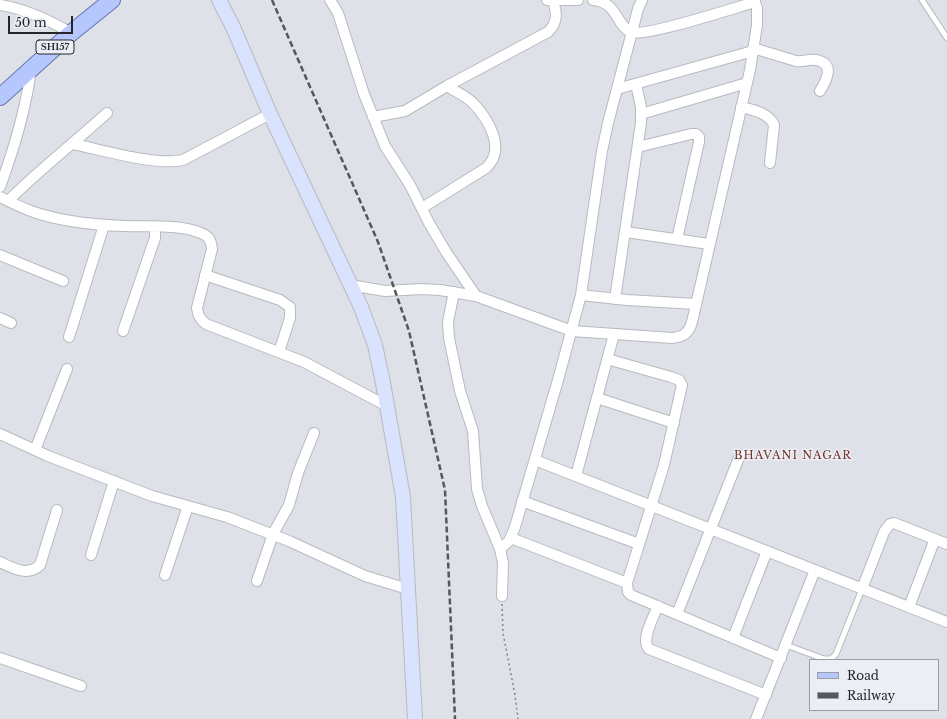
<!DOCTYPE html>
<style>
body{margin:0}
#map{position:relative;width:947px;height:719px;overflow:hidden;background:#dee1e7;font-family:"Libre Baskerville",serif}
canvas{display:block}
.legend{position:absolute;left:809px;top:659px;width:130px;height:52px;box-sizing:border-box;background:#ebeef5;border:1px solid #9c9ea3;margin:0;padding:5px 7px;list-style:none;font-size:12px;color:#252628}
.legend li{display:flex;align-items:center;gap:8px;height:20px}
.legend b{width:20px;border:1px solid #9c9ea3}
.scale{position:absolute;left:8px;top:16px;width:65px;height:18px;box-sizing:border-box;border:2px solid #252628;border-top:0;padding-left:5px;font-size:12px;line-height:14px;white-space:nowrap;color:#252628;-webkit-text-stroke:3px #ebeef5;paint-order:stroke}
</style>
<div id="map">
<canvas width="947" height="719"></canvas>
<ul class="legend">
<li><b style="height:5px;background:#b6c7fe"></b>Road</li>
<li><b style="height:5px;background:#55575a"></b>Railway</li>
</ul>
<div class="scale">50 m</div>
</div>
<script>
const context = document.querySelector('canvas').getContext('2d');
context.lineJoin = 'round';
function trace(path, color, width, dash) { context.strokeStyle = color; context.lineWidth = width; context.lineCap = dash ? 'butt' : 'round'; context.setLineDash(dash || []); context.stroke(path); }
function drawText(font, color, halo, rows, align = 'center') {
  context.font = font + ' "Libre Baskerville",serif'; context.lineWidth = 3; context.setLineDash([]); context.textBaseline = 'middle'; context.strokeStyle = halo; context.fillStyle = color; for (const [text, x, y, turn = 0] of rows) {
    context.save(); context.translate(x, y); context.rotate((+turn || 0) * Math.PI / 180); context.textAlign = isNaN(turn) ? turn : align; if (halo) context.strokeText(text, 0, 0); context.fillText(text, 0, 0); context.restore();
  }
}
const lane = new Path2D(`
 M922,0l25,38
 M786,645l38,14h7l5,-5 26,-65`);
const street = new Path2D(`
 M330,0l8,13 26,81 21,52 25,39 19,38 17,29 30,44
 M547,0h31
 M593,0c25,2 23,26 38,32 12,6 106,-25 124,-30
 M0,5c25,4 49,15 71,28
 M753,48l43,13c7,1 13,-2 20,-1 20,4 10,21 4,31
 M617,89l136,-38
 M741,107c12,3 28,6 33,18l-4,38
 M641,114l106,-31
 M373,117l32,-6 42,-25 101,-54c10,-10 9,-19 5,-31
 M73,144c30,6 82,22 110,16l87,-46
 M638,147l53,-13h5l3,3v5l-22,97
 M0,187c14,-38 26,-78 31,-118
 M0,197c10,5 20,10 31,14 30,11 62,14 94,15 22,1 53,-2 73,6 10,3 13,7 14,17l-15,59c1,8 3,11 9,16l98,38 83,44
 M8,201c31,-31 66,-58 99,-88
 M422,208l64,-40c21,-19 2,-49 -13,-65 -7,-7 -17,-11 -26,-17
 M626,232l83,12
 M0,255l63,26
 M205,275l75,25 10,7v11l-11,34
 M350,285l35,6 37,-2 18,1 36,6 96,35 100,7c11,-1 17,-5 20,-16l58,-252 7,-45v-17l-3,-8
 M454,292l-6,30 1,16 11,53 13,40 4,58 5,17 18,43 3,14 -1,33
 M581,295l46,5 69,4
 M615,299l26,-176v-16l-5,-23
 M0,318l11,5
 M123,331l32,-93v-11
 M69,337l35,-112
 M607,359l64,18 8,3 3,5 -18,80 -37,118 1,9 3,3 150,63
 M597,398l77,25
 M0,434l48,22 104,40 75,21 62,24 76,35 43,13
 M35,450l32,-81
 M535,460l412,162
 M576,476l38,-142
 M522,501l117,43
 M511,538l116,45
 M500,549l9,-8 6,-14 43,-147 23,-85 21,-144 6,-28 30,-114 4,-9
 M91,555l23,-74
 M0,562c13,6 27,15 40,3l17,-55
 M165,575l23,-69
 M257,581l16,-47 16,-29 9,-32 16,-40
 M862,589l22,-57 6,-8 4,-1 53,21
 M658,606c-4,10 -18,34 -9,43l117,46
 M909,607l26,-68
 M677,614l63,-159
 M733,638l34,-87
 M0,658l81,28
 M756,719l59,-149`);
const secondary = new Path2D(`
 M219,0l14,27 37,87 91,193 14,38 8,38 20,114 12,222`);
const primary = new Path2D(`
 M0,97l71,-64 41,-33`);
trace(lane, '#b7bac0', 7);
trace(street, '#b7bac0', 12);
trace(secondary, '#b7bac0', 16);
trace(primary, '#6376b2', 18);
trace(new Path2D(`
 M502,604l1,29 12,62 3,24`), '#828488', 1.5, [2, 3]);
trace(lane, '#fff', 5);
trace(street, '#fff', 10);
trace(secondary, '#dae3fe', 14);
trace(primary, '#b6c7fe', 16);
trace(new Path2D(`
 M272,0l106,242 31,89 36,159 10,229`), '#55575a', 2.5, [6, 3]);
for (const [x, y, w] of [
 [55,47,38]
]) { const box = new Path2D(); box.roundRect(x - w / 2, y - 7, w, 14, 3); context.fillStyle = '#ebeef5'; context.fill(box); trace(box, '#252628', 1); }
drawText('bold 9px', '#252628', null, [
 ["SH157",55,47]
]);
context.letterSpacing = '1px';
drawText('11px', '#732', '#ebeef5', [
 ["BHAVANI NAGAR",793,456]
]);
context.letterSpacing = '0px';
</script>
